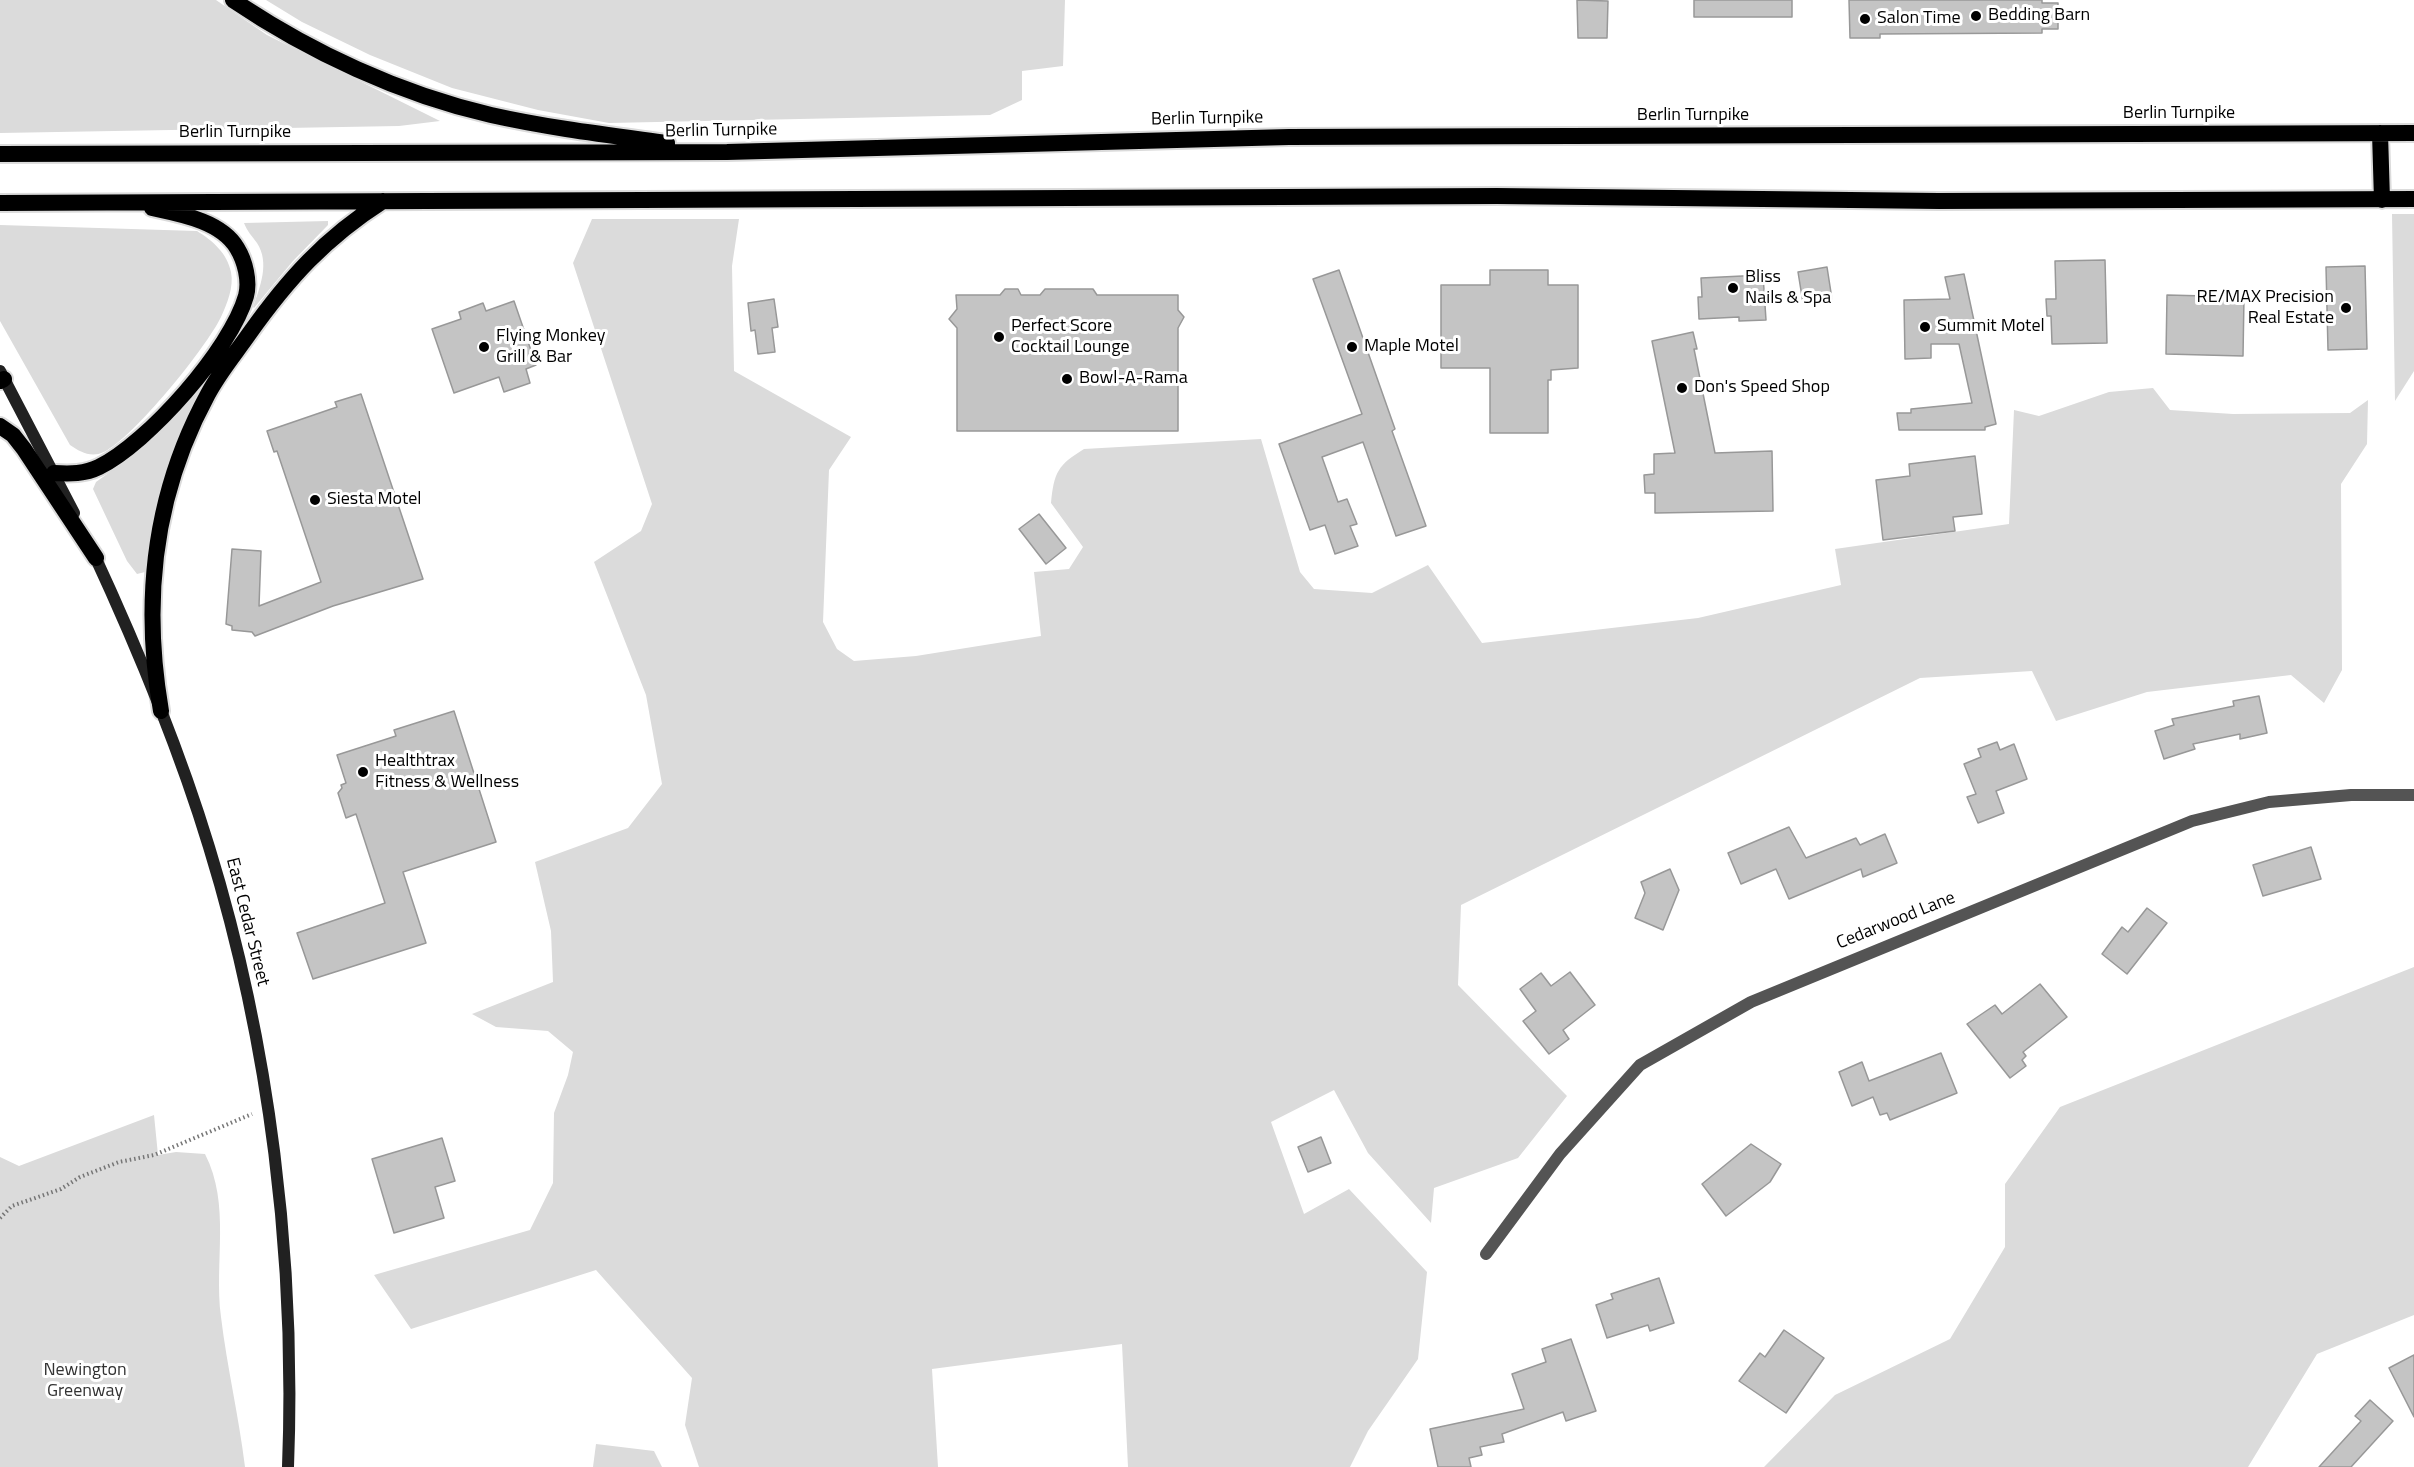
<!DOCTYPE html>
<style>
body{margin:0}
canvas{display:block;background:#fff}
</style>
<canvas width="2414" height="1467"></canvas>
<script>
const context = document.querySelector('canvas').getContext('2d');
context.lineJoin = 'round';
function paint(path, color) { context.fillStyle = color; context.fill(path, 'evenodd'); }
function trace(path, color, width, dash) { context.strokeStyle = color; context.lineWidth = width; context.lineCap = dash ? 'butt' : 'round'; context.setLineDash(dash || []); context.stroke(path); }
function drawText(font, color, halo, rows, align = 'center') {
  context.font = font + ' "Titillium Web",sans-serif'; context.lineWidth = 6; context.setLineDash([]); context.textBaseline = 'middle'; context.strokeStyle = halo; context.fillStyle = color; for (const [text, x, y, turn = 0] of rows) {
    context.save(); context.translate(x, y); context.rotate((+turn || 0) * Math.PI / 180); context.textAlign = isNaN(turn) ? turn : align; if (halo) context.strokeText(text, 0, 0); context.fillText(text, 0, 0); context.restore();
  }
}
paint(new Path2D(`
 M0,0h216l51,35 173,86 -41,5 -399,7z
 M266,0h799l-2,66 -41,5v29l-32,15 -381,8 -71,-13 -86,-22 -82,-33 -68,-33z
 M2392,214h22v157l-19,30z
 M592,219h147l-7,47 2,105 117,66 -22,33 -6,152 14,27 17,12 62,-5 125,-20 -7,-64 35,-3 14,-22 -32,-44c3,-31 7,-38 33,-54l177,-10 39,133 14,17 58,4 56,-28 54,78 216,-25 143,-33 -6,-36 174,-25 5,-114 25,6 70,-24 44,-4 17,22 63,4 117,-1 18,-13 -1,44 -26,40 1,186 -18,33 -33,-28 -144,17 -91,29 -24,-50 -112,7 -459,227 -3,80 109,111 -49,62 -84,30 -3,35 -63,-70 -34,-63 -63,32 33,92 45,-25 78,83 -9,87 -50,72 -18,36h-222l-6,-123 -190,25 6,98h-239l-14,-42 7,-47 -96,-108 -185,59 -37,-54 156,-45 23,-47 1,-70 14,-38 5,-23 -25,-21 -52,-4 -24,-13 81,-32 -2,-51 -16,-69 93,-34 34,-44 -16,-89 -52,-133 47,-31 11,-27 -79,-241z
 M328,221v4l-35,36 -39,47 -1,-1c7,-20 17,-44 4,-64 -5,-7 -10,-12 -13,-20z
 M0,225l197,6c16,10 30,22 34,41 3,15 -4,32 -10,45 -15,31 -87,120 -117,135 -13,6 -24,0 -34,-7l-70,-124z
 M207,376c-32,63 -53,126 -62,196l-8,2 -10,-13 -34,-72 3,-7 36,-26z
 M2414,967v348l-97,39 -69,113h-484l71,-72 115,-56 55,-92v-63l55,-77z
 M154,1115l4,40 18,-3 29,2c26,51 9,107 16,163 6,50 18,100 24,150h-245v-310l19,9z
 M596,1444l58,7 8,16h-69z`), '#dbdbdb');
const building = new Path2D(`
 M1577,0l31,1 -1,37h-29z
 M1694,0h98v17h-98z
 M1849,0h193v3h16v26h-16v4l-162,1v4h-30z
 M2105,260l2,83 -55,1 -1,-28h-4l-1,-17h10l-1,-38z
 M2365,266l2,83 -39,1 -2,-83z
 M1827,267l5,32 -29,4 -5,-31z
 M1339,270l56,159 -3,2 34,95 -30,10 -33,-94 -41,15 16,45 9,-3 10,25 -7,2 8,20 -23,8 -10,-29 -15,5 -31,-86 83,-30 -49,-135z
 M1490,270h58v15h30v83l-27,2v10h-3v53h-58v-65h-49v-83h49z
 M1964,274l32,150 -11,3v3h-86l-2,-17h14v-4l61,-6 -13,-59h-28v14l-26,1 -1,-59 46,-1 -5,-22z
 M1763,275l3,45 -27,1v-4l-40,2 -1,-22h4l-1,-19z
 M1005,289h13l3,6h19l5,-6h48l4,6h81v15l6,7 -6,11v103h-221v-103l-8,-9 8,-10 -1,-14h44z
 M2167,295l77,2 -1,59 -77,-2z
 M774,299l4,28 -6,1 3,24 -17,2 -3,-24 -4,1 -3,-28z
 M514,301l22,64 -10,4 4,14 -26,9 -5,-15 -45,16 -22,-64 29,-10 -2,-7 24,-9 3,8z
 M1693,332l4,17h-3l21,104 57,-2 1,60 -118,2v-20h-10l-1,-18 10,-1v-20l21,-1 -23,-112z
 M361,394l62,185 -90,27 -78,30 -3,-4 -20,-2v-4l-6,-2 6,-75 29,2 -2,55 62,-24 -44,-131 -3,1 -7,-21 70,-24 -2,-5z
 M1975,456l7,58 -29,3 2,14 -72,9 -7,-60 34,-4 -1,-12z
 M1039,514l27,34 -20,16 -27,-35z
 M2259,696l8,37 -27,6v-5l-47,10 2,5 -31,10 -9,-28 19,-6 -2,-6 62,-13 -1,-5z
 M454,711l42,131 -93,30 23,71 -113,36 -16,-46 88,-30 -29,-89 -10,4 -8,-25 4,-5 -1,-3 5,-2 -9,-28 59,-19 -2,-6z
 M1997,742l3,8 14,-6 13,35 -31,12 8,22 -26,10 -11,-26 9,-3 -12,-30 17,-7 -3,-8z
 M1789,827l17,31 50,-20 4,7 25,-11 12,29 -34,14 -2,-8 -72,30 -13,-30 -35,15 -13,-31z
 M2311,847l10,32 -58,17 -10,-31z
 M1670,869l9,21 -16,40 -28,-12 10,-25 -4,-11z
 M2147,908l20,15 -40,51 -25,-20 20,-27 6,5z
 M1570,972l25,33 -32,25 6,9 -20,15 -26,-33 13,-10 -16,-22 21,-16 10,13z
 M2040,984l27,33 -44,35 3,4 -4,4 4,6 -16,12 -43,-54 28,-19 7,9z
 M1941,1053l16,40 -67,27 -3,-7 -7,2 -7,-18 -21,9 -13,-34 23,-10 7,19z
 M1321,1137l10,26 -23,9 -10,-25z
 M442,1138l13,43 -20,6 9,31 -50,15 -22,-74z
 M1751,1144l30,20 -11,18 -44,34 -24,-32z
 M1659,1278l15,45 -24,8 -2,-6 -41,13 -11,-33 17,-6 -2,-5z
 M1784,1330l40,28 -38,55 -47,-32 21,-28 5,4z
 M1571,1339l25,72 -30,10 -3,-9 -61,22 2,8 -24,5 2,8 -13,3 2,9h-33l-8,-38 94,-20 -12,-35 34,-12 -4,-13z
 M2414,1355v62l-25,-49z
 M2370,1400l23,21 -42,46h-32l42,-46 -6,-5z`);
paint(building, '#c4c4c4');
trace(building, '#989898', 1.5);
const trunk = new Path2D(`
 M233,0c77,52 167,94 258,115 58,13 117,20 176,28
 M2380,133l2,67
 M0,154l727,-2 562,-15 1125,-4
 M0,203l1497,-7 442,5 475,-2
 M0,381l4,-2
 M0,426l13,9 11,14 72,109
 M54,473c16,1 31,1 45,-6 49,-24 132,-118 147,-171 4,-15 -1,-35 -9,-48 -16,-27 -57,-34 -85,-40
 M161,711c-19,-110 -7,-218 47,-317 11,-21 27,-40 41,-60 39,-55 76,-96 134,-133`);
trace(trunk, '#dbdbdb', 20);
trace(new Path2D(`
 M0,1218l12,-12 49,-17 19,-12 39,-15 35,-7 98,-41`), '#767676', 4, [1.5, 3]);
trace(new Path2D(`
 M1486,1254l74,-100 80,-89 111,-63 441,-181 77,-19 82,-7h63`), '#545454', 12);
trace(new Path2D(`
 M0,371l74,142
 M92,550c45,97 86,195 117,297 61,198 87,413 79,620`), '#212121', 12);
trace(trunk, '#000', 16);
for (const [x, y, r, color] of [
 [1976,16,6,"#000"],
 [1865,19,6,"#000"],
 [1733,288,6,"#000"],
 [2346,308,6,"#000"],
 [1925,327,6,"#000"],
 [999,337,6,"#000"],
 [484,347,6,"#000"],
 [1352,347,6,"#000"],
 [1067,379,6,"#000"],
 [1682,388,6,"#000"],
 [315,500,6,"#000"],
 [363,772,6,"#000"]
]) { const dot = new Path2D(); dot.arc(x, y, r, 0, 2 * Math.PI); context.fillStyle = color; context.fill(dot); trace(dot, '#fff', 2); }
drawText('18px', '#000', '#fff', [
 ["Bedding Barn",1988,16],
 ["Salon Time",1877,19],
 ["Bliss",1745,278],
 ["Nails & Spa",1745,299],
 ["RE/MAX Precision",2334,298,"right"],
 ["Real Estate",2334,319,"right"],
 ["Perfect Score",1011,327],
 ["Cocktail Lounge",1011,348],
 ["Summit Motel",1937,327],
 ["Flying Monkey",496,337],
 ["Grill & Bar",496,358],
 ["Maple Motel",1364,347],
 ["Bowl-A-Rama",1079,379],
 ["Don's Speed Shop",1694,388],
 ["Siesta Motel",327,500],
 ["Healthtrax",375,762],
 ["Fitness & Wellness",375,783]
], 'left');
drawText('18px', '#000', '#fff', [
 ["Berlin Turnpike",2179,114],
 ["Berlin Turnpike",1693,116],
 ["Berlin Turnpike",1207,119,-1],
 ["Berlin Turnpike",721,131,-1],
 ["Berlin Turnpike",235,133],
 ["Cedarwood Lane",1896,921,-22],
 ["East Cedar Street",247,922,76]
]);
drawText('18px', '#323232', '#fff', [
 ["Newington",85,1371],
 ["Greenway",85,1392]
]);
</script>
